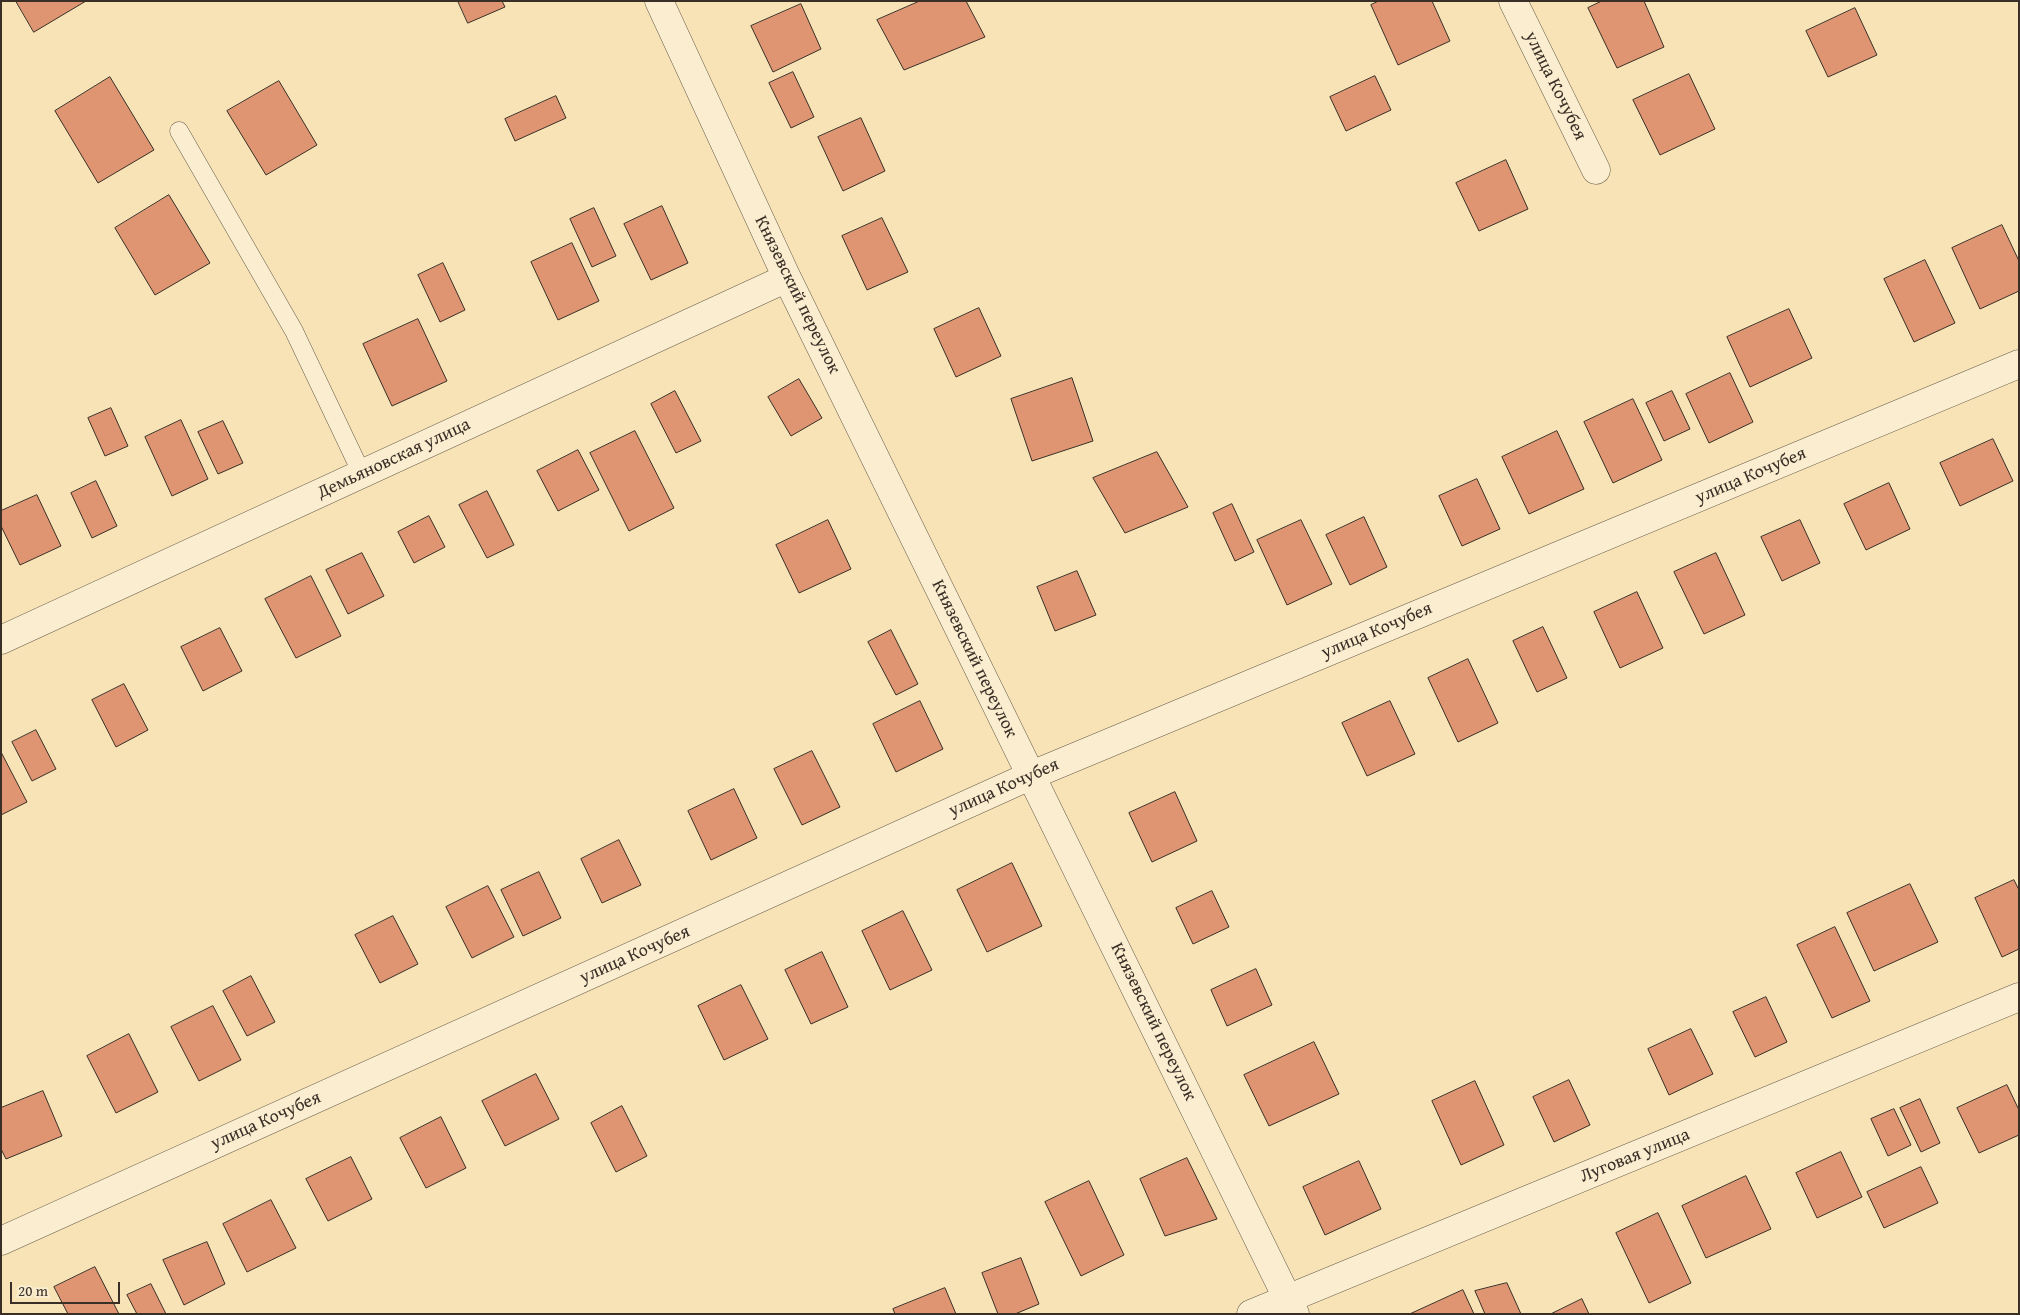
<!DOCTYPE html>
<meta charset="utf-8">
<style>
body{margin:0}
#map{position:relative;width:2020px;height:1315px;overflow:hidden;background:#f7e3b6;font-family:"Gentium Book Plus",serif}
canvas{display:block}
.frame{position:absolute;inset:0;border:2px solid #392f26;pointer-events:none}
.scale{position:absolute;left:10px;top:1282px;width:110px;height:22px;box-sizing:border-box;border:2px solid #392f26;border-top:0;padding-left:6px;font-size:15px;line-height:18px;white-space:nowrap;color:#392f26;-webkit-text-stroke:4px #faedd0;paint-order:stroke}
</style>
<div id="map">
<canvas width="2020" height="1315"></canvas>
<div class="frame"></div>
<div class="scale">20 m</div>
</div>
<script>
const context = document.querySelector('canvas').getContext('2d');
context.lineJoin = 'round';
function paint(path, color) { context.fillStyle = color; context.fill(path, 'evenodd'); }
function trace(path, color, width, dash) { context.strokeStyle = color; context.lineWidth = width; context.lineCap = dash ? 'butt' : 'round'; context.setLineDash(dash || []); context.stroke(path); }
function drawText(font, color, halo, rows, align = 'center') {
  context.font = font + ' "Gentium Book Plus",serif'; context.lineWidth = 5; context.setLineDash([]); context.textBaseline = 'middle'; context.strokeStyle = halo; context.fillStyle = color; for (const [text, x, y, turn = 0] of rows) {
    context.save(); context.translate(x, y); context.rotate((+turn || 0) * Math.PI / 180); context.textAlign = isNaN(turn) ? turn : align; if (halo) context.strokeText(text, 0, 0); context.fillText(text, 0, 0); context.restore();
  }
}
const building = new Path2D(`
 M16,1h70l-52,31z
 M458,1h44l3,6 -37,16z
 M920,1h46l19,36 -81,33 -27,-50z
 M1379,1h53l18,40 -52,24 -27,-60z
 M1602,1h42l20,46 -47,21 -29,-60z
 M801,4l20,45 -48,23 -22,-46z
 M1855,8l22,47 -49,22 -22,-46z
 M793,72l21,45 -23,11 -22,-45z
 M1689,74l26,55 -55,26 -27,-55z
 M1375,76l16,34 -45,21 -16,-34z
 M110,77l44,73 -56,33 -43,-72z
 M279,81l38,64 -51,30 -39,-64z
 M556,96l10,22 -51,23 -10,-22z
 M861,118l24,53 -42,20 -25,-54z
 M1506,160l22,49 -49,22 -23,-48z
 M169,195l41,68 -55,32 -40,-67z
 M662,206l26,57 -37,17 -27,-56z
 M594,208l22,48 -24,11 -22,-48z
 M882,218l26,54 -41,18 -25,-54z
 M2002,225l17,36v30l-39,18 -28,-61z
 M572,243l27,58 -41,19 -27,-58z
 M1925,260l30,63 -41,19 -30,-63z
 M443,263l22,47 -25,12 -22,-47z
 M979,308l22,48 -45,21 -22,-48z
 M1789,309l23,49 -62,29 -23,-50z
 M418,319l29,62 -55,25 -29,-62z
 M1730,373l23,49 -44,21 -23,-49z
 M1072,378l21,63 -61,20 -21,-62z
 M799,379l23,39 -31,18 -23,-39z
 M675,391l26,50 -25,12 -25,-49z
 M1672,391l18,38 -26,12 -18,-38z
 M1633,399l29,61 -49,23 -29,-61z
 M111,408l17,38 -23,10 -17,-38z
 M181,420l27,59 -36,17 -27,-59z
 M223,421l20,42 -25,11 -20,-42z
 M635,431l39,77 -45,23 -39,-78z
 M1557,431l27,58 -55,25 -27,-57z
 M1993,439l20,42 -53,25 -20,-43z
 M578,450l21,40 -41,21 -21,-40z
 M1157,452l31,55 -63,26 -32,-55z
 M1477,479l23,50 -38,17 -23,-50z
 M96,481l21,45 -25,12 -21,-45z
 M1889,483l21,46 -44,21 -22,-46z
 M487,491l27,54 -27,13 -28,-53z
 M37,495l24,51 -41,19 -19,-39v-15z
 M1232,504l22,48 -19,9 -22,-48z
 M429,516l16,31 -31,16 -16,-31z
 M1364,517l23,50 -37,18 -24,-50z
 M828,520l23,49 -52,24 -23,-48z
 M1301,520l31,64 -45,21 -30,-65z
 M1800,520l20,43 -38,18 -21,-44z
 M362,553l22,43 -36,18 -22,-44z
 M1716,553l29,62 -41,19 -30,-62z
 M1077,571l19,44 -41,16 -18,-44z
 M311,576l30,60 -45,22 -31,-59z
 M1637,592l26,56 -43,20 -26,-56z
 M1543,627l24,51 -30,14 -24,-51z
 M220,628l22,43 -39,20 -22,-44z
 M891,630l27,54 -22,11 -28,-53z
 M1468,659l30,64 -40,19 -30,-64z
 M124,684l24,46 -32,17 -24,-47z
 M920,701l23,48 -47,23 -23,-48z
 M1390,701l25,53 -48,22 -25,-53z
 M36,730l20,39 -24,12 -20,-39z
 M812,751l28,56 -38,18 -28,-56z
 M1,752l26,50 -26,13z
 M734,789l23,49 -46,22 -23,-49z
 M1175,792l22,49 -45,21 -23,-49z
 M619,840l22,45 -39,18 -21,-44z
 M1012,863l30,63 -55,26 -30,-62z
 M539,872l22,46 -38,18 -22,-46z
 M2014,880l5,10v59l-17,8 -27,-59z
 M1910,884l28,58 -64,29 -27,-58z
 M488,886l26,51 -42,21 -26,-51z
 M1212,891l17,36 -36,17 -17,-36z
 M903,911l29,59 -42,20 -28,-59z
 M393,916l25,48 -38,19 -25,-48z
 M1835,927l35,74 -38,17 -35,-73z
 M822,952l26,55 -37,17 -26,-54z
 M1256,969l16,36 -45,21 -16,-36z
 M251,976l24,46 -28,14 -24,-45z
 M741,985l27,54 -44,21 -26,-54z
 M1766,997l21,45 -32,15 -22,-45z
 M213,1006l28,54 -42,21 -28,-54z
 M1691,1029l22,45 -44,21 -21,-46z
 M129,1034l29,58 -42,21 -29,-57z
 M1314,1042l25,52 -70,32 -25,-51z
 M536,1074l23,45 -54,27 -23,-45z
 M1569,1080l21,45 -36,17 -21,-45z
 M1475,1081l29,64 -43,20 -29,-64z
 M2007,1085l12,25v25l-40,18 -22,-45z
 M43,1091l19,45 -56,23 -5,-10v-41z
 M1920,1099l20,44 -19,9 -21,-44z
 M622,1106l25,50 -31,16 -25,-49z
 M1894,1109l17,36 -23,11 -17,-37z
 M441,1117l25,51 -40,20 -26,-50z
 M1841,1152l21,45 -45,21 -21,-45z
 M351,1157l21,42 -44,22 -22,-42z
 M1187,1158l30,61 -52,17 -25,-57z
 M1359,1161l22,48 -56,26 -22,-48z
 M1921,1167l17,36 -54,25 -17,-36z
 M1746,1176l25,53 -65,29 -24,-52z
 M1089,1181l35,74 -43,21 -36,-74z
 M271,1200l25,48 -49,24 -24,-48z
 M1658,1213l33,70 -42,20 -33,-70z
 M207,1242l18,42 -41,21 -21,-45z
 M1021,1258l18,46 -24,10h-17l-16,-41z
 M95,1267l24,47h-51l-14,-27z
 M1507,1283l14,31h-36l-10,-23z
 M151,1284l15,30h-29l-10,-19z
 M945,1288l11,26h-61l-2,-5z
 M1463,1290l11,24h-64z
 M1582,1299l7,15h-38z`);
paint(building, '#df9572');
trace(building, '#392f26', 1);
const service = new Path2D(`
 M179,131l115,200 68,143`);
const minor = new Path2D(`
 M659,1l128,277 508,1036
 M1513,1l83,169
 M1,640l786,-362
 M1,1241l1031,-466 987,-411
 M1251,1314l768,-317`);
trace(service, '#685c4a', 19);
trace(minor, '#685c4a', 29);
trace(service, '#faedd0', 18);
trace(minor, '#faedd0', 28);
drawText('18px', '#392f26', '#faedd0', [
 ["улица Кочубея",1555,86,64],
 ["Князевский переулок",797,295,64],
 ["Демьяновская улица",394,459,-25],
 ["улица Кочубея",1751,476,-23],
 ["улица Кочубея",1377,631,-23],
 ["Князевский переулок",974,659,64],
 ["улица Кочубея",1004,788,-24],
 ["улица Кочубея",635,955,-24],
 ["Князевский переулок",1153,1022,64],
 ["улица Кочубея",266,1121,-24],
 ["Луговая улица",1635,1156,-22]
]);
</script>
